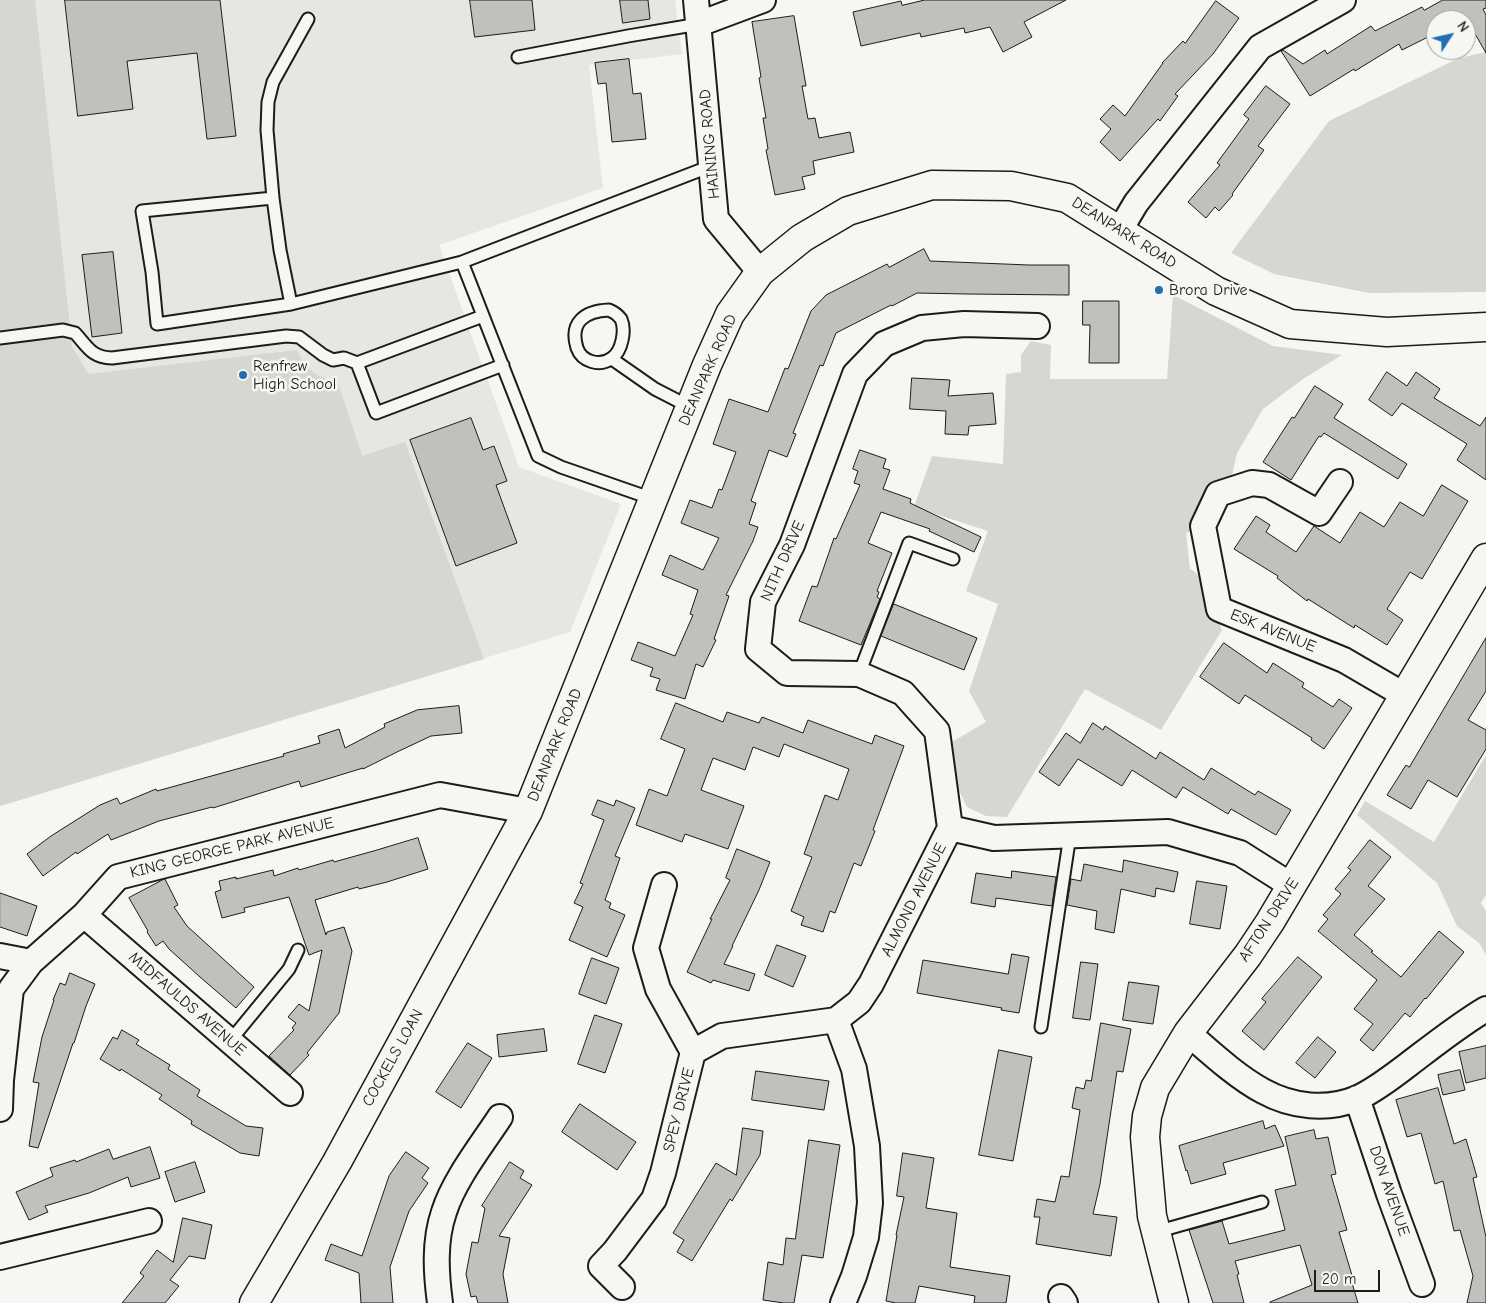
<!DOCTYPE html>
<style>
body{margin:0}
#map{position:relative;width:1486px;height:1303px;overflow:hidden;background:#f6f6f2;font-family:"Comic Neue",sans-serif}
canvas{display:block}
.north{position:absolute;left:1426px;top:10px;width:50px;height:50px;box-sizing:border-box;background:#f6f6f2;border:1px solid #9f9f9c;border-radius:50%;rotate:55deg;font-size:14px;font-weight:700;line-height:20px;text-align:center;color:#1c1c1c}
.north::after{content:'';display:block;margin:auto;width:18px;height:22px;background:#1f6fb2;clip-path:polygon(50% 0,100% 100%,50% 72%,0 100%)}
.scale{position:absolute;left:1314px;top:1270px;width:66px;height:22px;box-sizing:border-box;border:2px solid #1c1c1c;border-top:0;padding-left:6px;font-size:15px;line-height:18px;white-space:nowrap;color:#1c1c1c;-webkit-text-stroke:4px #f6f6f2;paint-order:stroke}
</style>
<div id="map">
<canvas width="1486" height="1303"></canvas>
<div class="north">N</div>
<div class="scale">20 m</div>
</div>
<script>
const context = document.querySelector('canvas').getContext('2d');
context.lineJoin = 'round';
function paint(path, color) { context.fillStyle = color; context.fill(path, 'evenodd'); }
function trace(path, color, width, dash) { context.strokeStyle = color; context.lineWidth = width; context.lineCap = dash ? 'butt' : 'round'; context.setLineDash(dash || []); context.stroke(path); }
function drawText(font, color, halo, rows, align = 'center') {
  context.font = font + ' "Comic Neue",sans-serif'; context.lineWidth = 5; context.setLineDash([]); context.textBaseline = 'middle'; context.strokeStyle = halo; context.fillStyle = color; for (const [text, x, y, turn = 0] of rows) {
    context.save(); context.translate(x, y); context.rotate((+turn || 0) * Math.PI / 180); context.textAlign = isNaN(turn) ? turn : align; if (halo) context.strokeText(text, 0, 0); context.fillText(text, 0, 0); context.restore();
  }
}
paint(new Path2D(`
 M0,0h675l7,54 -93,11 14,123 -164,57 80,222 102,37 -51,128 -570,174z`), '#e6e6e2');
paint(new Path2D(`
 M0,0h35l37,346 16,28 209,-24c8,17 19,30 40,30l25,76 43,-14 79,217 -484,147z
 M1486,52v240l-117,1 -95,-19 -43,-21 98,-132 130,-63z
 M1173,295l100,51 69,9 -39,24 -40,30 -26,44 -5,22 -18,18 -16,36 -12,4 4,36c17,8 25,44 32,61l-61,100 -76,-41 -78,128 -21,-1 -19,-9 -10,-21 -5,-44 34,-20 -17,-31 29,-87 -32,-13 22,-60 -74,-24 18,-51 71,8 3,-90 15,-2v-17l10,-14 20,4 -1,34h117z
 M1486,755v140l-5,8 5,8v44l-7,-12 -22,-17 -20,-43 -80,-68 8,-14 69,41z`), '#d6d6d2');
const building = new Path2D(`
 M65,0h155l16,136 -29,3 -10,-86 -70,8 6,48 -55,7z
 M470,0h62l3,30 -60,7z
 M620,0h28l2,19 -27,4z
 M925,0h141l-42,22 8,15 -29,15 -13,-25 -25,6 -1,-5 -43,9 -1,-4 -59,13 -8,-34 48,-11 1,4z
 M1443,0h43v8l-3,1 3,6v38l-20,-35 -5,2h-25v13l-34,17 -3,-6 -44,27 -1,-2 -44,27 -29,-45 2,-1 20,14 22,-14 2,4 44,-28 4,5 47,-24 2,3z
 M1216,1l23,17 -26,36 -38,40 3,2 -18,25 -2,-2 -38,42 -20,-19 11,-13 -11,-10 13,-14 12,11 38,-53h-1l21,-22 2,2z
 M794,16l12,70h-4l6,33 7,-1 4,20 31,-6 4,20 -41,9 2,13 -13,3 3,12 -30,6 -9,-45 2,-1 -5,-31h3l-7,-40 2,-1 -9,-55z
 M629,59l4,35 8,-1 5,46 -34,3 -6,-59 -8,1 -3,-21z
 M1266,86l24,18 -32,42 6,4 -32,44 1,1 -14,16 -4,-4 -9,11 -18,-16 32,-37 -3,-2 32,-44 -5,-4z
 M924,249l6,12 99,4h40v30l-102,-1 -50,-1 -25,13 -1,-1 -55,28 -13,33 -3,-1 -27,68 3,1 -9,23 -18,-7 -18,51 5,2 -7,21 9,3 -5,14 -27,54 3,1 -15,43 2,1 -13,27 -7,-3 -11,35 -29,-9 4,-11 -10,-3 3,-8 -22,-8 7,-18 37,14 18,-41 -3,-1 8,-24 -36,-15 8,-20 33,15 16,-32 -38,-15 9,-23 22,8 7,-19 3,1 14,-38 -23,-8 16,-45 39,13 17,-44 3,1 23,-58 15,-16 61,-31 2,3z
 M113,252l9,81 -30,4 -10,-82z
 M1083,301h36v62h-30l1,-38h-7z
 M1387,372l20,14 9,-14 24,17 -6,9 46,28 6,-9v63l-29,-20 10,-16 -65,-41 -10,13 -23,-16z
 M912,378l38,2 -2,16 45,-3 3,31 -27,2 -1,9 -23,-1 1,-23 -36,-2z
 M1315,386l28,18 -9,14 73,46 -9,15 -74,-46 -3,4 -2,-1 -28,44 -28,-18 29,-45 2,1z
 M471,418l12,32 11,-4 13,35 -11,4 21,58 -61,23 -46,-126z
 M860,450l26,9 -3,9 7,2 -7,19 28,10 -1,4 71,34 -7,15 -45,-21 1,-2 -49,-17 -13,31 24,10 -15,38 2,1 -2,5 3,2 -19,46 -62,-24 13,-35 5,1 17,-49 2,1 24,-54 -6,-2 4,-12 -5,-2z
 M1442,485l26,16 -46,78 -12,-7 -23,37 16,11 -16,25 -32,-20 -1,3 -46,-29 -1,2 -30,-23 1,-2 -44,-27 22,-33 14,9 -4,7 30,20 18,-26 26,17 20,-31 24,15 16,-25 23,14z
 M894,604l83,34 -13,32 -83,-34z
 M1486,638v53l-18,29 18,10v19l-29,48 -29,-17 -17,29 -24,-14 19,-30 3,2z
 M1224,643l43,30 6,-10 31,20 -2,4 31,20 6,-8 13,9 -28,41 -13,-9 1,-2 -67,-43 -6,9 -39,-27z
 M676,703l47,19 4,-10 32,11 3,-6 41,16 5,-13 64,24 3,-9 29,11 -31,84 2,1 -14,35 -7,-3 -19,50 -5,-2 -7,21 -22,-7 3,-8 -13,-6 21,-54 -8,-3 21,-59 13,5 11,-31 -65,-25 -5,13 -26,-10 -8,23 -32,-12 -12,32 43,16 -16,43 -43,-15 -3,8 -46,-17 13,-36 18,7 18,-47 -24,-10z
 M459,706l3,27 -31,3 -34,16 -34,17v-1l-62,19 -2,-6 -86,27 -1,-1 -53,14 -48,19 -3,-6 -31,20 -1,-2 -33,24 -16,-22 24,-18 49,-31 17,-7 3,6 36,-15 1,2 127,-35 -1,-2 37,-11 -2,-7 21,-7 6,19 40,-21 -1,-3 33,-14z
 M1093,723l10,7 2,-4 51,33 4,-7 44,28 7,-12 44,27 3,-4 33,19 -15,25 -45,-26 -3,5 -45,-27 -7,11 -44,-28 -10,16 -44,-27 -19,27 -20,-14 27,-39 14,10z
 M598,800l16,6 2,-6 19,8 -20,48 5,2 -15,42 6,3 -2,5 16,7 -18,42 -38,-17 14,-33 -9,-4 9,-19 -3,-1 24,-63 -12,-5z
 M418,838l10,31 -41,13 -28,7 -1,-2 -43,13 11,35 1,-3 17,-5 8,24 -13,62 -32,40 2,2 -19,20 -21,-19 25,-26 -2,-2 4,-5 -8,-6 11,-13 10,7 13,-61 -13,5 -20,-58 -45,11 1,4 -23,6 -7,-26 6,-2 -2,-9 17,-4v2l37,-9 1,6 24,-8 1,2 34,-10 1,2 43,-12z
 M1370,840l21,17 -23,29 17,13 -31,36 19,16 -2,1 30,25 38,-46 25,21 -38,47 -1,-1 -15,19 -5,-4 -32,38 -13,-11 13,-16 -19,-15 23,-29 -59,-49 10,-12 -5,-4 18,-21 -6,-5 16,-19 -3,-2z
 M737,849l33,13 -11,28 -27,56h1l-9,18 31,10 -6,17 -36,-11 -2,3 -24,-11 25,-53h-2l20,-39 -4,-2z
 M1124,860l54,12 -4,20 -18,-4 -1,9 -34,-8 -7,44 -19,-4 2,-18 -30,-6 4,-26 10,2 3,-17 38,8z
 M1012,871l44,6 -4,29 -56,-8 -1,9 -24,-4 5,-30 35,5z
 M165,879l13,26 -4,2 13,19 67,61 -18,21 -36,-31 -31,-28 -6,-8 -7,5 -9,-14 1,-1 -19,-33z
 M1197,881l30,5 -7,43 -30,-5z
 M0,893l37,13 -10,30 -27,-9z
 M777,945l29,11 -13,31 -28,-12z
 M1012,954l17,3 -10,56 -18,-3 1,-2 -85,-15 6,-33 85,14z
 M1298,957l24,20 -58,73 -22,-19 24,-29 -4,-3z
 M592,958l27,10 -13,36 -27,-10z
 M1081,962l17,2 -8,56 -17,-2z
 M70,973l25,11 -9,22 -12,37h-1l-35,105 -9,-2 10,-63 -6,-1 9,-45 12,-37h-1l7,-17 5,2z
 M1129,982l30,4 -6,38 -30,-4z
 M595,1015l27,9 -17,49 -27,-9z
 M1101,1023l30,6 -8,43 -6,-1 -17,113 -7,30 24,3 -6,39 -75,-12 4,-27h-6l3,-18 18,3 6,-26 8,1 11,-67 -8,-2 4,-21 8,2 2,-9 5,1z
 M544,1029l3,22 -48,6 -2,-22z
 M122,1030l17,10 -3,4 34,21 -2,4 32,21 -3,6 49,30 17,2 -4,28 -19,-3 -49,-29 1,-3 -33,-22 3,-4 -41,-26 -1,2 -20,-12 13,-22 4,2z
 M1318,1037l18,15 -21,26 -19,-15z
 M468,1043l24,15 -31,50 -25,-16z
 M1486,1046v32l-20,5 -7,-31z
 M999,1050l33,7 -19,104 -34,-6z
 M1460,1070l5,20 -22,5 -5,-20z
 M756,1071l73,10 -5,29 -72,-10z
 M1438,1088l16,56 12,-5 11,38 -4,1 13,59v66h-19l6,-27 -13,-46 -6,1 -11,-50 -8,3 -14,-51 -14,4 -11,-37z
 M580,1104l56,38 -19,28 -55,-38z
 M1263,1121l2,8 10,-4 9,21 -61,17 3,11 -35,10 -4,-14 -1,1 -7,-25z
 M743,1128l20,3 -3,24 -28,46 -2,-2 -38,62 -15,-9 7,-12 -11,-7 43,-70 20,12z
 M1314,1130l2,9 12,-2 8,37 -5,1 16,55 -8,2 15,50 -2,1 6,20h-88v-1l42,-17 -12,-40 -65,16 4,13 -2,1 7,28h-31l-24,-73 33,-9 7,23 56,-14 -10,-40 21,-5 -11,-48z
 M809,1140l31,5 -17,113 -21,-3 -8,48h-10l-21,-3 5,-38 15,3 3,-27 9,1z
 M150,1147l10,31 -29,9 -3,-10 -39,16 -44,13 3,6 -19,8 -13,-28 37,-16 -3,-8 25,-8 1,2 33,-13 4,10z
 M406,1152l23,16 -7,10 6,5 -19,28 -19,56 3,36h-32l-2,-30 -34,-13 6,-16 31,12 27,-80z
 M903,1153l31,5 -8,50 31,5 -7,54 60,9 -4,27h-32l1,-7 -56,-10 -4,17h-19l-10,-2 11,-66h-1l8,-38 -7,-1z
 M195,1162l10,30 -30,10 -10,-30z
 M510,1162l14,9 -4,7 12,7 -33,51 11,2 -7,36 5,29h-30l-2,-7 -5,1 -5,-23 6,-32 6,1 7,-35 -3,-2z
 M183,1218l29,7 -7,34 -16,-3 -19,24 9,6 -14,17h-43l22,-27 -4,-3 17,-23 16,12z`);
paint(building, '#c0c0bd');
trace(building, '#1c1c1c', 1);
const lane = new Path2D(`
 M518,57l110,-21 71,-12
 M273,198l-6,-68 1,-28 5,-20 35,-63
 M291,304l-11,-54 -7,-52 -131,13 10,61 5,52 134,-20 171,-42
 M609,310c5,2 9,5 12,9 5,11 1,32 -9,39 -12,9 -30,4 -35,-10 -8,-26 8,-37 32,-38z
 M483,316l-126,47 19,50 127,-48
 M0,338l63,-8 12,3c13,14 16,24 37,25l174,-22 13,1 24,18 10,5 11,-2 13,5
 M612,359l43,30 35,18
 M653,499l-92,-32 -23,-11 -76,-194 249,-96
 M859,674l50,-131 44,16
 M1041,1027l29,-192
 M230,1041l59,-72 9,-19
 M1156,1232l106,-30`);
const street = new Path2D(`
 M696,0l20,219 44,53
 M699,24l64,-24
 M1120,230l16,-27 124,-156 83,-47
 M1340,482l-21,31 -50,-28 -17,-2 -34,11 -15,32 16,83 125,51 60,35
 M950,828l-13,-97 -34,-38 -44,-19 -72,-1 -29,-24 5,-47 29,-57 63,-171 29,-30 38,-16 42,-4 73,2
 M664,885l-18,63 12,41 35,63
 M84,915l206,178
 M0,956l31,6
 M1188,1033c23,20 49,44 75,58 29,16 64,20 95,7 19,-9 35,-22 51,-34 25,-19 50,-39 77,-55
 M1357,1098l32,96 33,90
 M0,1109l1,-29 10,-91 20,-27 53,-47 34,-38 322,-82 88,16
 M0,1257l149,-36
 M622,1287l-21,-21 14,-15 39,-52 9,-26 30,-121 29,-16 114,-16
 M1061,1297l4,6
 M440,1303c-4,-30 -6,-62 4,-91 10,-32 37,-66 56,-95
 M843,1303l11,-27 12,-39 4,-34 -3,-57 -13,-77 -18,-49 23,-18 12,-18 79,-156 44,10 174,-6 72,21 52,33`);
const secondary = new Path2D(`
 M254,1303l83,-141 191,-351 179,-446 23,-51 30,-42 42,-34 46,-27 84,-26 79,1 56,12 149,93 74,33 97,8 99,-5
 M1174,1303l-22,-87 -7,-79 2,-21 8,-28 33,-55 60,-78 22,-33 216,-364`);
trace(lane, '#1c1c1c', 15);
trace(street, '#1c1c1c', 28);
trace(secondary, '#1c1c1c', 31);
trace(lane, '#f6f6f2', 11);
trace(street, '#f6f6f2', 24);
trace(secondary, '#f6f6f2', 28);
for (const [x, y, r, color] of [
 [1159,290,5,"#1f6fb2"],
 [243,375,5,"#1f6fb2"]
]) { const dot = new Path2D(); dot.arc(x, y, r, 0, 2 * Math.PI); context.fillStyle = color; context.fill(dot); trace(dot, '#f6f6f2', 2); }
drawText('16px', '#1c1c1c', '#f6f6f2', [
 ["HAINING ROAD",710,144,-95],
 ["DEANPARK ROAD",1124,233,32],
 ["DEANPARK ROAD",708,370,-66],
 ["NITH DRIVE",783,561,-66],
 ["ESK AVENUE",1273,631,22],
 ["DEANPARK ROAD",555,745,-68],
 ["KING GEORGE PARK AVENUE",232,848,-14],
 ["ALMOND AVENUE",914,900,-63],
 ["AFTON DRIVE",1269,920,-57],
 ["MIDFAULDS AVENUE",187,1004,41],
 ["COCKELS LOAN",393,1058,-61],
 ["SPEY DRIVE",679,1110,-76],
 ["DON AVENUE",1389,1191,71]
]);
drawText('16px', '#1c1c1c', '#f6f6f2', [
 ["Brora Drive",1169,290],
 ["Renfrew",253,366],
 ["High School",253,384]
], 'left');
</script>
